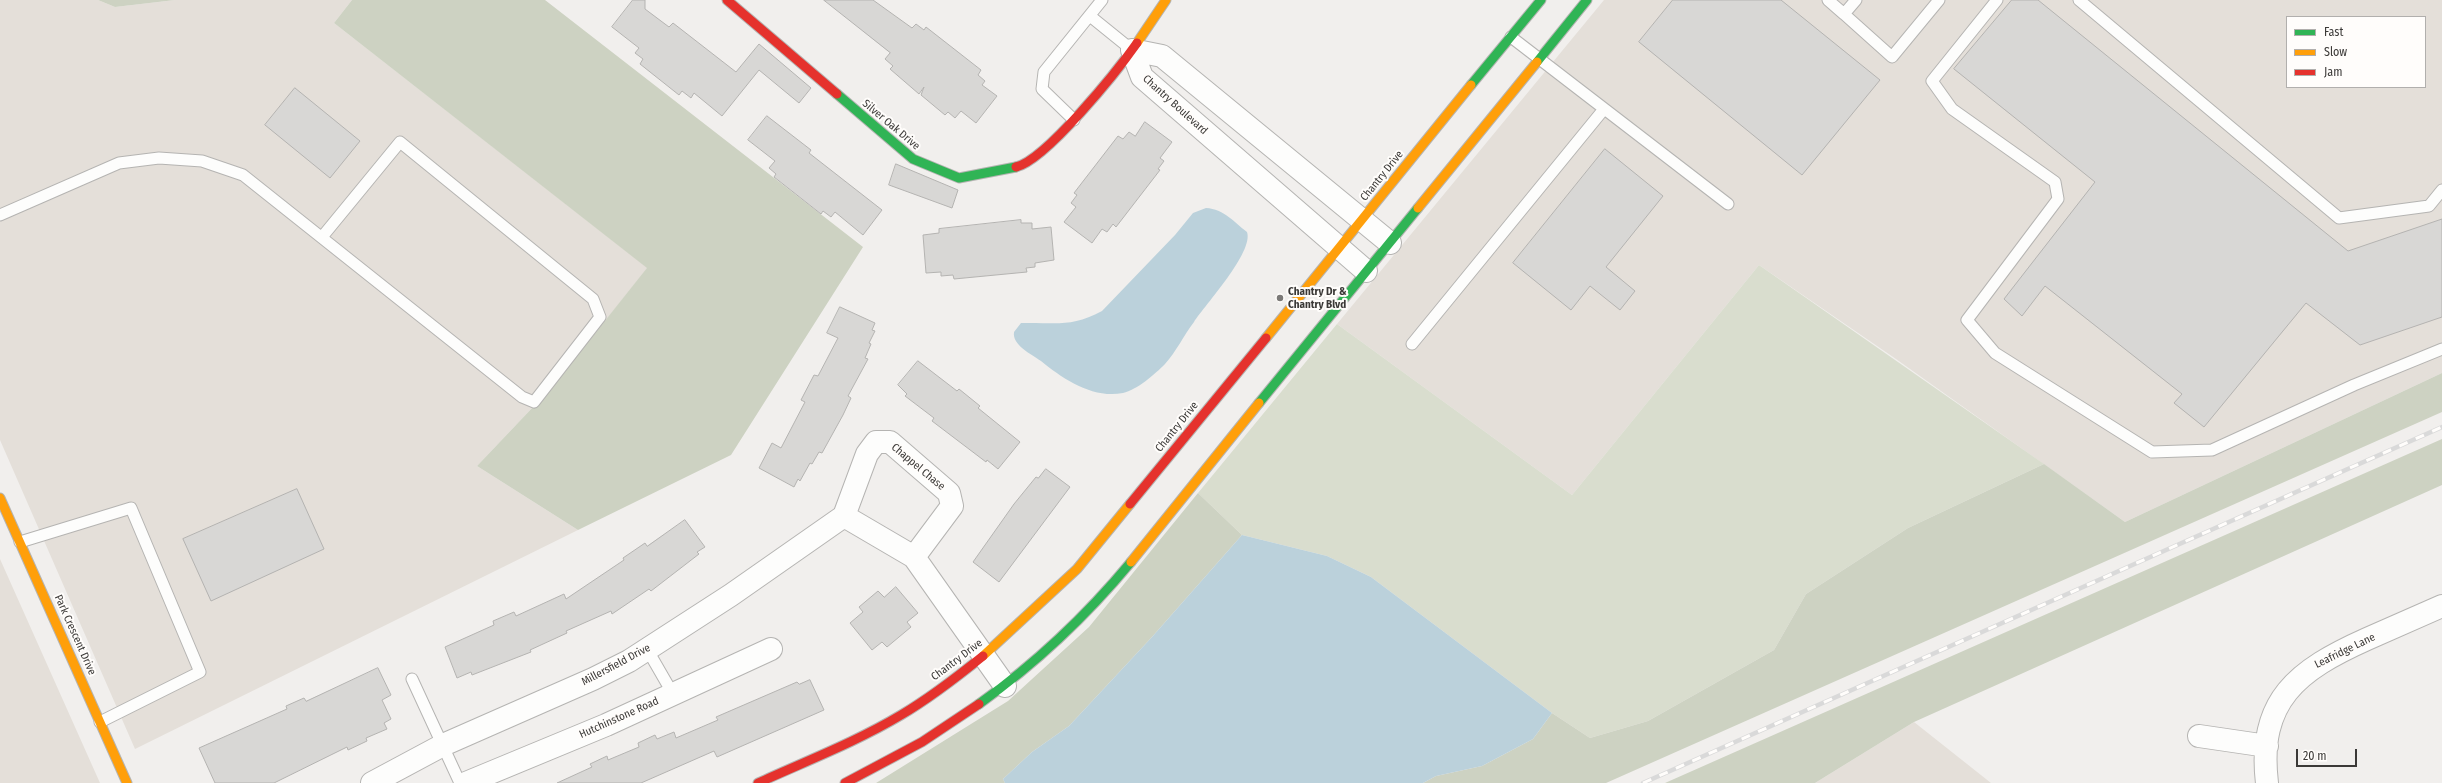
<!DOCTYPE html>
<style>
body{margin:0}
#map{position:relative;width:2442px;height:783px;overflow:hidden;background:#f1efed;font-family:"Fira Sans Condensed",sans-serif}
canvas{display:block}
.legend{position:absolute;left:2286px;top:16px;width:140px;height:72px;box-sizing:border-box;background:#fffdfb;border:1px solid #b1afad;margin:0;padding:5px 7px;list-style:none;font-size:12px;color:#3b3937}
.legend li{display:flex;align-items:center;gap:8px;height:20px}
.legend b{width:20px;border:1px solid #b1afad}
.scale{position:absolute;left:2296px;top:749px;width:61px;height:18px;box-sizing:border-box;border:2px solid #3b3937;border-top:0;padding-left:5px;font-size:12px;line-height:14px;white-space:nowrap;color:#3b3937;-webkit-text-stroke:3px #fffdfb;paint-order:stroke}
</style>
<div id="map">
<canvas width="2442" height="783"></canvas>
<ul class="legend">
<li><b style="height:5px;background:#30b455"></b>Fast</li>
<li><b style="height:5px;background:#ff9f0a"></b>Slow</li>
<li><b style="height:5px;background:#e5322d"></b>Jam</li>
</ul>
<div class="scale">20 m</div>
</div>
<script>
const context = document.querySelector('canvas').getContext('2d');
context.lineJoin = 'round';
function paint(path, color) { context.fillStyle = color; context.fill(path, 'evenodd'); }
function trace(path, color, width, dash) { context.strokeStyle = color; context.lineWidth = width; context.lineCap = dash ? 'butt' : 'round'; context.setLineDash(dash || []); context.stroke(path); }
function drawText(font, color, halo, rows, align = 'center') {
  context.font = font + ' "Fira Sans Condensed",sans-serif'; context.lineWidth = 4; context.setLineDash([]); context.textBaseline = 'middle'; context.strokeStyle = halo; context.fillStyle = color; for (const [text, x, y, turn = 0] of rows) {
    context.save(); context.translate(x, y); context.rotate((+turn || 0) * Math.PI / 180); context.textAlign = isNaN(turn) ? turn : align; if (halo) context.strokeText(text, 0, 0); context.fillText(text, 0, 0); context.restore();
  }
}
paint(new Path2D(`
 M0,0h98l17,7 60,-7h177l-18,23 314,245 -95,118 -76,80 101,64 -443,219 -135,-309z
 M1604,0h838v373l-317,149 -229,-163 -137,-94 -187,230 -235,-171zM2287,17h138v70h-138z
 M0,559l100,224h-100z
 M1914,722l77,61h-176z`), '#e4dfd9');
paint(new Path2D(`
 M1759,265l285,199 -136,64 -102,66 -32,56 -126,71 -58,17 -38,-25 -181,-136 -44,-21 -85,-21 -44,-42 139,-169 235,171z`), '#d9ddce');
paint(new Path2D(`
 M98,0h77l-60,7z
 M352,0h193l318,247 -132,208 -153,75 -101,-64 76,-80 94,-118 -313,-245z
 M2442,373v39l-836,371h-183l13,-7 46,-10 51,-27 19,-26 38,25 58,-17 126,-71 32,-56 102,-66 136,-64 81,58z
 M2442,439v46l-528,237 -99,61h-150z
 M1198,493l44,42 -90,102 -83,89 -37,26 -29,27 2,4h-129l132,-82 81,-74z`), '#cdd2c2');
paint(new Path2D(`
 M1206,208c18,1 28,14 41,24 7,20 -42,73 -53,90 -10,13 -18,30 -29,42 -10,10 -28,26 -42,29 -30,6 -60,-14 -82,-32 -10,-7 -29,-16 -27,-29l7,-9c34,-1 50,5 81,-12l73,-76 18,-22z
 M1242,535l85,21 44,21 181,136 -19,26 -51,27 -46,10 -13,7h-418l-2,-4 29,-27 37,-26 83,-89z`), '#bbd1db');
const building = new Path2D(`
 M633,0h12v9l24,18 4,-4 63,49 23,-28 52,44 -12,15 -40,-33 -37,46 -28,-23 -3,5 -9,-7 -3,4 -39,-31 3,-5 -8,-6 4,-5 -27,-21z
 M824,0h49l39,28 4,-4 8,6 2,-3 55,43 -3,5 7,6 -3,4 15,11 -21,27 -15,-12 -6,7 -7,-6 -3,3 -24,-20 3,-8 -5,7 -29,-25 3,-3 -8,-7 5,-6z
 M1673,0h108l99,80 -78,95 -163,-133z
 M2012,0h26l310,251 94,-32v98l-82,28 -54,-42 -102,124 -30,-24 8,-9 -137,-108 -23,30 -18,-17 91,-117 -141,-113z
 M295,88l65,53 -30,37 -65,-53z
 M767,116l44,34 -2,3 73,57 -19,25 -28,-23 -4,5 -8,-6 -2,3 -47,-37 2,-3 -7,-6 6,-7 -27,-21z
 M1145,122l27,20 -12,16 4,3 -6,8 2,1 -44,57 -3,-3 -6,8 -5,-3 -10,14 -28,-21 12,-15 -5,-4 6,-8 -3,-2 44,-57 5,3 6,-7 6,4z
 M1605,149l58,47 -57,71 29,24 -15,19 -30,-24 -19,24 -58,-47z
 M896,164l62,26 -6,18 -63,-23z
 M1021,220v3h11v6l19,-2 3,33 -19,3v4l-9,1 1,4 -73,7 -1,-4 -12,1v-4l-15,1 -3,-38 16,-2v-4z
 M840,307l35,16 -3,7 3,1 -6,12 2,1 -6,14 3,1 -20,37 3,2 -8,17 -21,38 -3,-1 -7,12 -2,-1 -10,18 -2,-2 -4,8 -35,-19 13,-25 9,5 24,-46 -4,-2 13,-25 4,1 20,-38 -11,-5z
 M918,361l39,30 2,-2 21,17 -2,2 42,34 -22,27 -11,-9 -1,2 -54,-41 2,-3 -29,-22 2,-2 -9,-9z
 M1046,469l24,18 -71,95 -26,-20 41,-58 22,-27 2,1z
 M297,489l27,60 -113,52 -28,-62z
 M685,520l20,27 -8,5 2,2 -48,37 -2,-2 -37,25 -1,-3 -45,20 1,2 -37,17 1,2 -59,23 -1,-3 -14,6 -12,-31 49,-22 -1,-4 21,-9 2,4 48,-22 2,5 58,-39 -1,-2 22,-15 2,3z
 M896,587l22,26 -11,9 4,5 -24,20 -5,-5 -10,8 -22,-27 13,-11 -4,-5 19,-16 6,6z
 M378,668l13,27 -9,5 9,19 -7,4 3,6 -21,9 1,3 -19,9 -1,-3 -73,36h-59l-16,-35 88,-39 -1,-3 18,-8 2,3z
 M810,680l14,30 -107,47 -3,-6 -73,32h-84l35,-16 -2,-3 17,-8 1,4 31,-13 -1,-4 17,-8 2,4 17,-7 2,6 42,-18 -2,-3 81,-35 2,2z`);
paint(building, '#d8d7d5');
trace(building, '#b4b3b1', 1);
const lane = new Path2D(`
 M1828,0l16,14 12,-14
 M1997,0l-65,81 20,28 103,73 3,17 -91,121 28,33 157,99 60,-2 142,-65 88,-36
 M2079,0l260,218 90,-12 13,-16
 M1844,14l48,43 47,-57
 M1090,16l42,34
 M1511,37l217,167
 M1074,120l-32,-31 2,-17 58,-72
 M0,215l119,-52 40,-5 43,3 41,14 279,222 12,5 66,-85 -7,-18 -193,-157 -78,95
 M1412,344l192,-235
 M20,542l111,-34 69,164 -100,50
 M647,649l26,45
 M412,679l48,104`);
const street = new Path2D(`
 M1132,50l30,6 228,187
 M1132,50l10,27 224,194
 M914,557l38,-51 -3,-13 -59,-51h-14l-9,12 -23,62 70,41 91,129
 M2199,736l68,10
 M372,783l71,-38 150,-66 36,-18 102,-66 113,-79
 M466,783l140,-58 165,-76
 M2267,783c-10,-83 31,-113 100,-144 25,-11 50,-22 75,-33`);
const fast = new Path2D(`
 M1537,62l50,-62
 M1471,85l70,-85
 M837,94l76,65 46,19 57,-11
 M1259,403l159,-195
 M979,704c56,-40 108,-89 152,-142`);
const slow = new Path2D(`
 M1137,43l29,-43
 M1418,208l119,-146
 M1266,338l205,-253
 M0,498l127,285
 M1131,562l128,-159
 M983,656l94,-87 53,-65`);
const jam = new Path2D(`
 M727,0l110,94
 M1016,167c30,-7 102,-97 121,-124
 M1130,504l136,-166
 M758,783c48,-22 98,-41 143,-68 29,-17 56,-38 82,-59
 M845,783l77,-41 57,-38`);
trace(lane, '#b5b4b2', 13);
trace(street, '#b5b4b2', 24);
trace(fast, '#b5b4b2', 11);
trace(slow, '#b5b4b2', 11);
trace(jam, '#b5b4b2', 11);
trace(lane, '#fdfdfc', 11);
trace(street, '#fdfdfc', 22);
trace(fast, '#30b455', 9);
trace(slow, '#ff9f0a', 9);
trace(jam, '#e5322d', 9);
const rail = new Path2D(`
 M1643,783l799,-356`);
trace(rail, '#d9d9d9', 4.5);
trace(rail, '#fffdfb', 3, [9]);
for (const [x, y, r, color] of [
 [1280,298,4,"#7b7977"]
]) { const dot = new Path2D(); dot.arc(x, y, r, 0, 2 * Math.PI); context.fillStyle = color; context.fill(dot); trace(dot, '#fffdfb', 1.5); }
drawText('11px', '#3b3937', '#fffdfb', [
 ["Chantry Boulevard",1175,105,42],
 ["Silver Oak Drive",891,125,40],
 ["Chantry Drive",1382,176,-51],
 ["Chantry Drive",1177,427,-51],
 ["Chappel Chase",918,467,40],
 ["Park Crescent Drive",75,635,66],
 ["Leafridge Lane",2345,651,-26],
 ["Chantry Drive",957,660,-37],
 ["Millersfield Drive",616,665,-28],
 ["Hutchinstone Road",619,718,-24]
]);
drawText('bold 11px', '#3b3937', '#fffdfb', [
 ["Chantry Dr &",1288,292],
 ["Chantry Blvd",1288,305]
], 'left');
</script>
